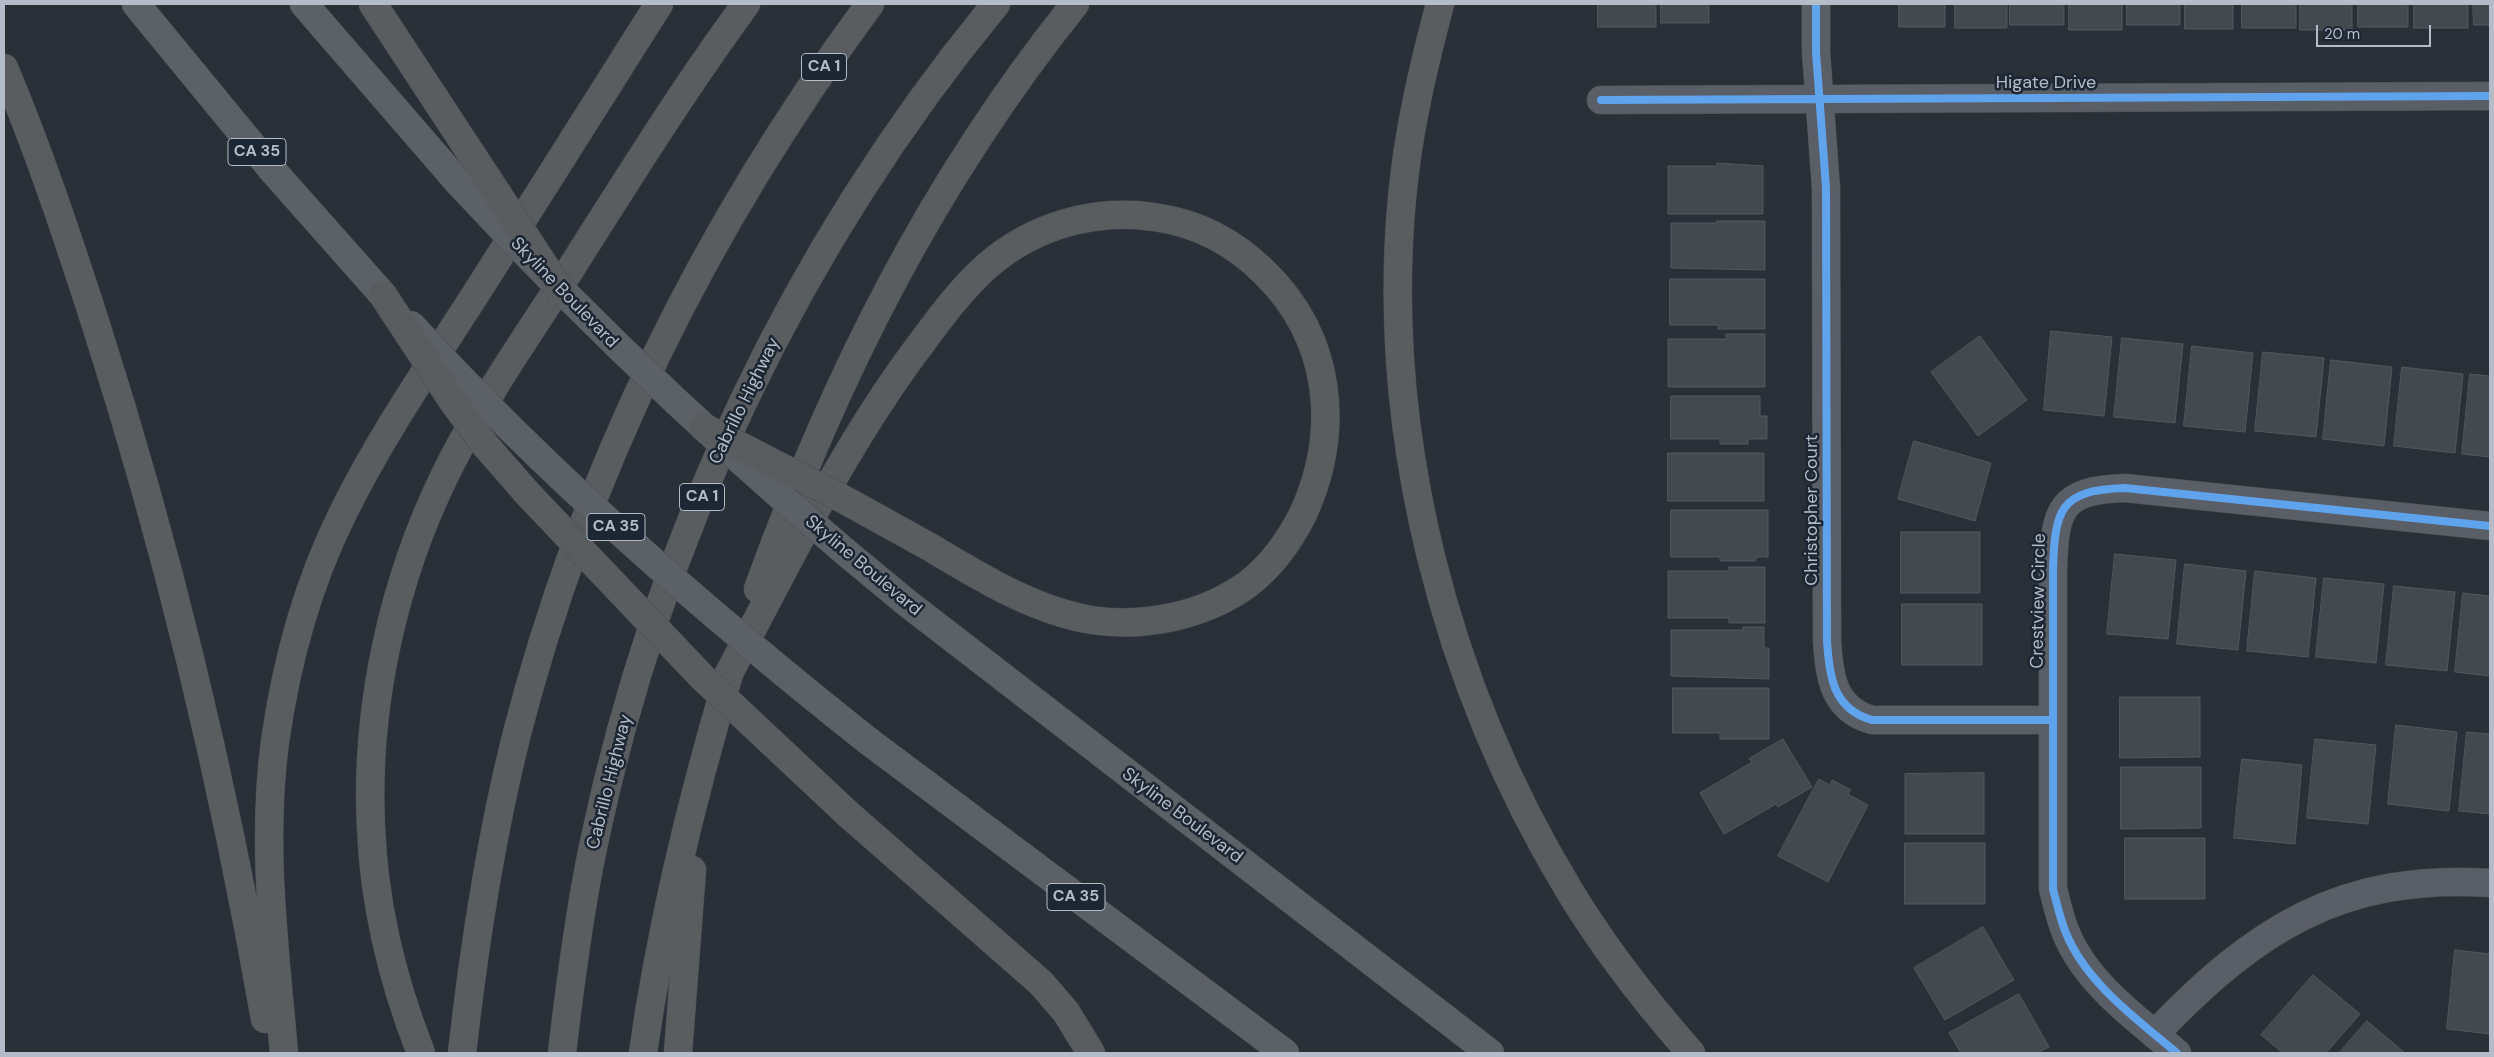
<!DOCTYPE html>
<style>
body{margin:0}
#map{position:relative;width:2494px;height:1057px;overflow:hidden;background:#2a3038;font-family:"DM Sans",sans-serif}
canvas{display:block}
.frame{position:absolute;inset:0;border:5px solid #b4bcc9;pointer-events:none}
.scale{position:absolute;left:2316px;top:25px;width:115px;height:22px;box-sizing:border-box;border:2px solid #b4bcc9;border-top:0;padding-left:6px;font-size:15px;line-height:18px;white-space:nowrap;color:#b4bcc9;-webkit-text-stroke:4px #1d2633;paint-order:stroke}
</style>
<div id="map">
<canvas width="2494" height="1057"></canvas>
<div class="frame"></div>
<div class="scale">20 m</div>
</div>
<script>
const context = document.querySelector('canvas').getContext('2d');
context.lineJoin = 'round';
function paint(path, color) { context.fillStyle = color; context.fill(path, 'evenodd'); }
function trace(path, color, width, dash) { context.strokeStyle = color; context.lineWidth = width; context.lineCap = dash ? 'butt' : 'round'; context.setLineDash(dash || []); context.stroke(path); }
function drawText(font, color, halo, rows, align = 'center') {
  context.font = font + ' "DM Sans",sans-serif'; context.lineWidth = 5; context.setLineDash([]); context.textBaseline = 'middle'; context.strokeStyle = halo; context.fillStyle = color; for (const [text, x, y, turn = 0] of rows) {
    context.save(); context.translate(x, y); context.rotate((+turn || 0) * Math.PI / 180); context.textAlign = isNaN(turn) ? turn : align; if (halo) context.strokeText(text, 0, 0); context.fillText(text, 0, 0); context.restore();
  }
}
const building = new Path2D(`
 M1598,4h58v23h-58z
 M1661,4h48v19h-48z
 M1899,4h46v23h-46z
 M1955,4h52v24h-52z
 M2010,4h54v21h-54z
 M2069,4h53v26h-53z
 M2127,4h53v21h-53z
 M2185,4h48v25h-48z
 M2242,4h54v24h-54z
 M2300,4h52v26h-52z
 M2358,4h50v23h-50z
 M2414,4h54v24h-54z
 M2473,4h17v21h-16z
 M1717,163l46,3v48h-95v-48h49z
 M1717,221h48v49l-94,-2v-45h46z
 M1670,279h95v50h-47v-4h-48z
 M2051,331l61,6 -8,79 -60,-6z
 M1726,334h39v53h-97v-48h58z
 M1980,336l47,64 -49,36 -47,-64z
 M2122,338l61,6 -8,79 -61,-6z
 M2192,346l61,7 -8,79 -61,-6z
 M2263,352l61,6 -8,79 -61,-6z
 M2331,360l61,7 -8,79 -61,-7z
 M2402,367l61,7 -8,79 -61,-7z
 M2470,374l20,2v81l-28,-3z
 M1671,396h89v20h7v23h-19v5h-28v-5h-49z
 M1914,441l77,22 -16,58 -77,-22z
 M1668,453h96v48h-96z
 M1671,510h97v47h-12v4h-36v-4h-49z
 M1901,532h79v61h-79z
 M2115,554l61,6 -8,79 -61,-5z
 M2185,564l61,7 -8,79 -61,-6z
 M1729,567h36v56h-36v-5h-61v-47h61z
 M2255,571l61,7 -8,79 -61,-6z
 M2324,578l60,6 -8,79 -60,-6z
 M2394,586l61,6 -8,79 -61,-6z
 M2463,593l27,3v80l-35,-4z
 M1902,604h80v61h-80z
 M1743,627h21v21h5v31l-98,-3v-46h72z
 M1673,688h96v51h-49v-6h-47z
 M2120,697h80v60l-80,1z
 M2396,725l61,7 -8,79 -61,-7z
 M2467,732l23,2v80l-31,-3z
 M1783,739l29,48 -34,20 -2,-3 -52,30 -24,-41 52,-31 -3,-3z
 M2315,739l61,6 -8,79 -61,-6z
 M2242,759l60,6 -7,79 -61,-6z
 M2121,767h80v61l-80,1z
 M1984,773v61h-79v-60z
 M1819,779l11,6 2,-5 19,10 -3,4 20,11 -40,77 -50,-26z
 M2125,838h80v61h-80z
 M1905,843h80v61h-80z
 M1983,927l31,53 -69,40 -31,-52z
 M2455,950l35,4v80l-43,-5z
 M2313,975l47,39 -34,39h-43l-22,-18z
 M2019,994l30,53 -12,6h-76l-12,-20z
 M2367,1021l38,32h-66z`);
paint(building, '#444950');
trace(building, '#52575f', 1);
const minor = new Path2D(`
 M1816,4v48l10,136 1,452c2,36 6,69 45,80h180
 M1601,100l889,-4
 M2155,1034c99,-104 186,-161 335,-151
 M2177,1053c-39,-33 -91,-70 -111,-120 -6,-14 -9,-29 -13,-44v-319c2,-60 6,-80 72,-82l365,38`);
const major = new Path2D(`
 M136,4l138,168 109,123
 M304,4l154,178
 M907,603l583,450
 M867,740l418,313`);
const highway = new Path2D(`
 M373,4l101,154
 M1440,4c-17,64 -32,128 -38,194 -22,238 44,489 167,692 35,58 77,112 122,163
 M4,68c35,83 64,170 92,257 73,227 128,459 169,694
 M758,589c77,-213 175,-408 317,-585
 M728,675c60,-112 115,-228 192,-330 20,-27 41,-56 67,-79 46,-40 107,-58 167,-49 44,6 80,25 111,56 67,66 76,158 38,241 -13,26 -32,52 -55,70 -44,32 -104,44 -157,36 -59,-10 -112,-44 -163,-74
 M848,814l193,169 25,29 25,41
 M284,1053c-9,-103 -23,-208 -9,-311 11,-79 32,-156 67,-227 38,-78 88,-150 135,-223 60,-96 121,-192 182,-288
 M421,1053c-28,-71 -47,-149 -50,-226 -6,-119 22,-247 75,-354 35,-71 81,-137 124,-203 57,-90 113,-180 176,-266
 M462,1053c12,-106 28,-212 54,-316 68,-266 191,-513 354,-733
 M562,1053c8,-69 17,-138 31,-206 64,-307 203,-601 403,-843
 M643,1053c18,-128 49,-255 86,-379
 M678,1053l14,-183`);
trace(minor, '#484c53', 29);
trace(major, '#484c55', 29);
trace(highway, '#474c53', 29);
trace(minor, '#5a5e66', 28);
trace(major, '#5c6168', 28);
trace(highway, '#5a5d60', 28);
const majorBridge = new Path2D(`
 M458,182c140,151 289,291 449,421
 M411,325c139,152 295,287 456,415`);
const highwayBridge = new Path2D(`
 M474,158l87,133
 M383,295l71,108 32,43 41,47 176,185 145,136
 M703,427l140,72 85,47`);
trace(majorBridge, '#484c55', 29, []);
trace(highwayBridge, '#474c53', 29, []);
trace(majorBridge, '#5c6168', 28);
trace(highwayBridge, '#5a5d60', 28);
trace(new Path2D(`
 M1816,4v48l10,136 1,452c2,36 6,69 45,80h180
 M1601,100l889,-4
 M2177,1053c-39,-33 -91,-70 -111,-120 -6,-14 -9,-29 -13,-44v-319c2,-60 6,-80 72,-82l365,38`), '#60a3ed', 8);
for (const [x, y, w] of [
 [824,67,45],
 [257,152,58],
 [702,497,45],
 [616,527,58],
 [1076,897,58]
]) { const box = new Path2D(); box.roundRect(x - w / 2, y - 13.5, w, 27, 4); context.fillStyle = '#1d2633'; context.fill(box); trace(box, '#b4bcc9', 1); }
drawText('bold 16px', '#b4bcc9', null, [
 ["CA 1",824,67],
 ["CA 35",257,152],
 ["CA 1",702,497],
 ["CA 35",616,527],
 ["CA 35",1076,897]
]);
drawText('18px', '#b4bcc9', '#1d2633', [
 ["Higate Drive",2046,83],
 ["Skyline Boulevard",564,293,46],
 ["Cabrillo Highway",745,401,-64],
 ["Christopher Court",1812,510,-90],
 ["Skyline Boulevard",863,566,40],
 ["Crestview Circle",2039,601,-89],
 ["Cabrillo Highway",610,782,-76],
 ["Skyline Boulevard",1182,816,37]
]);
</script>
